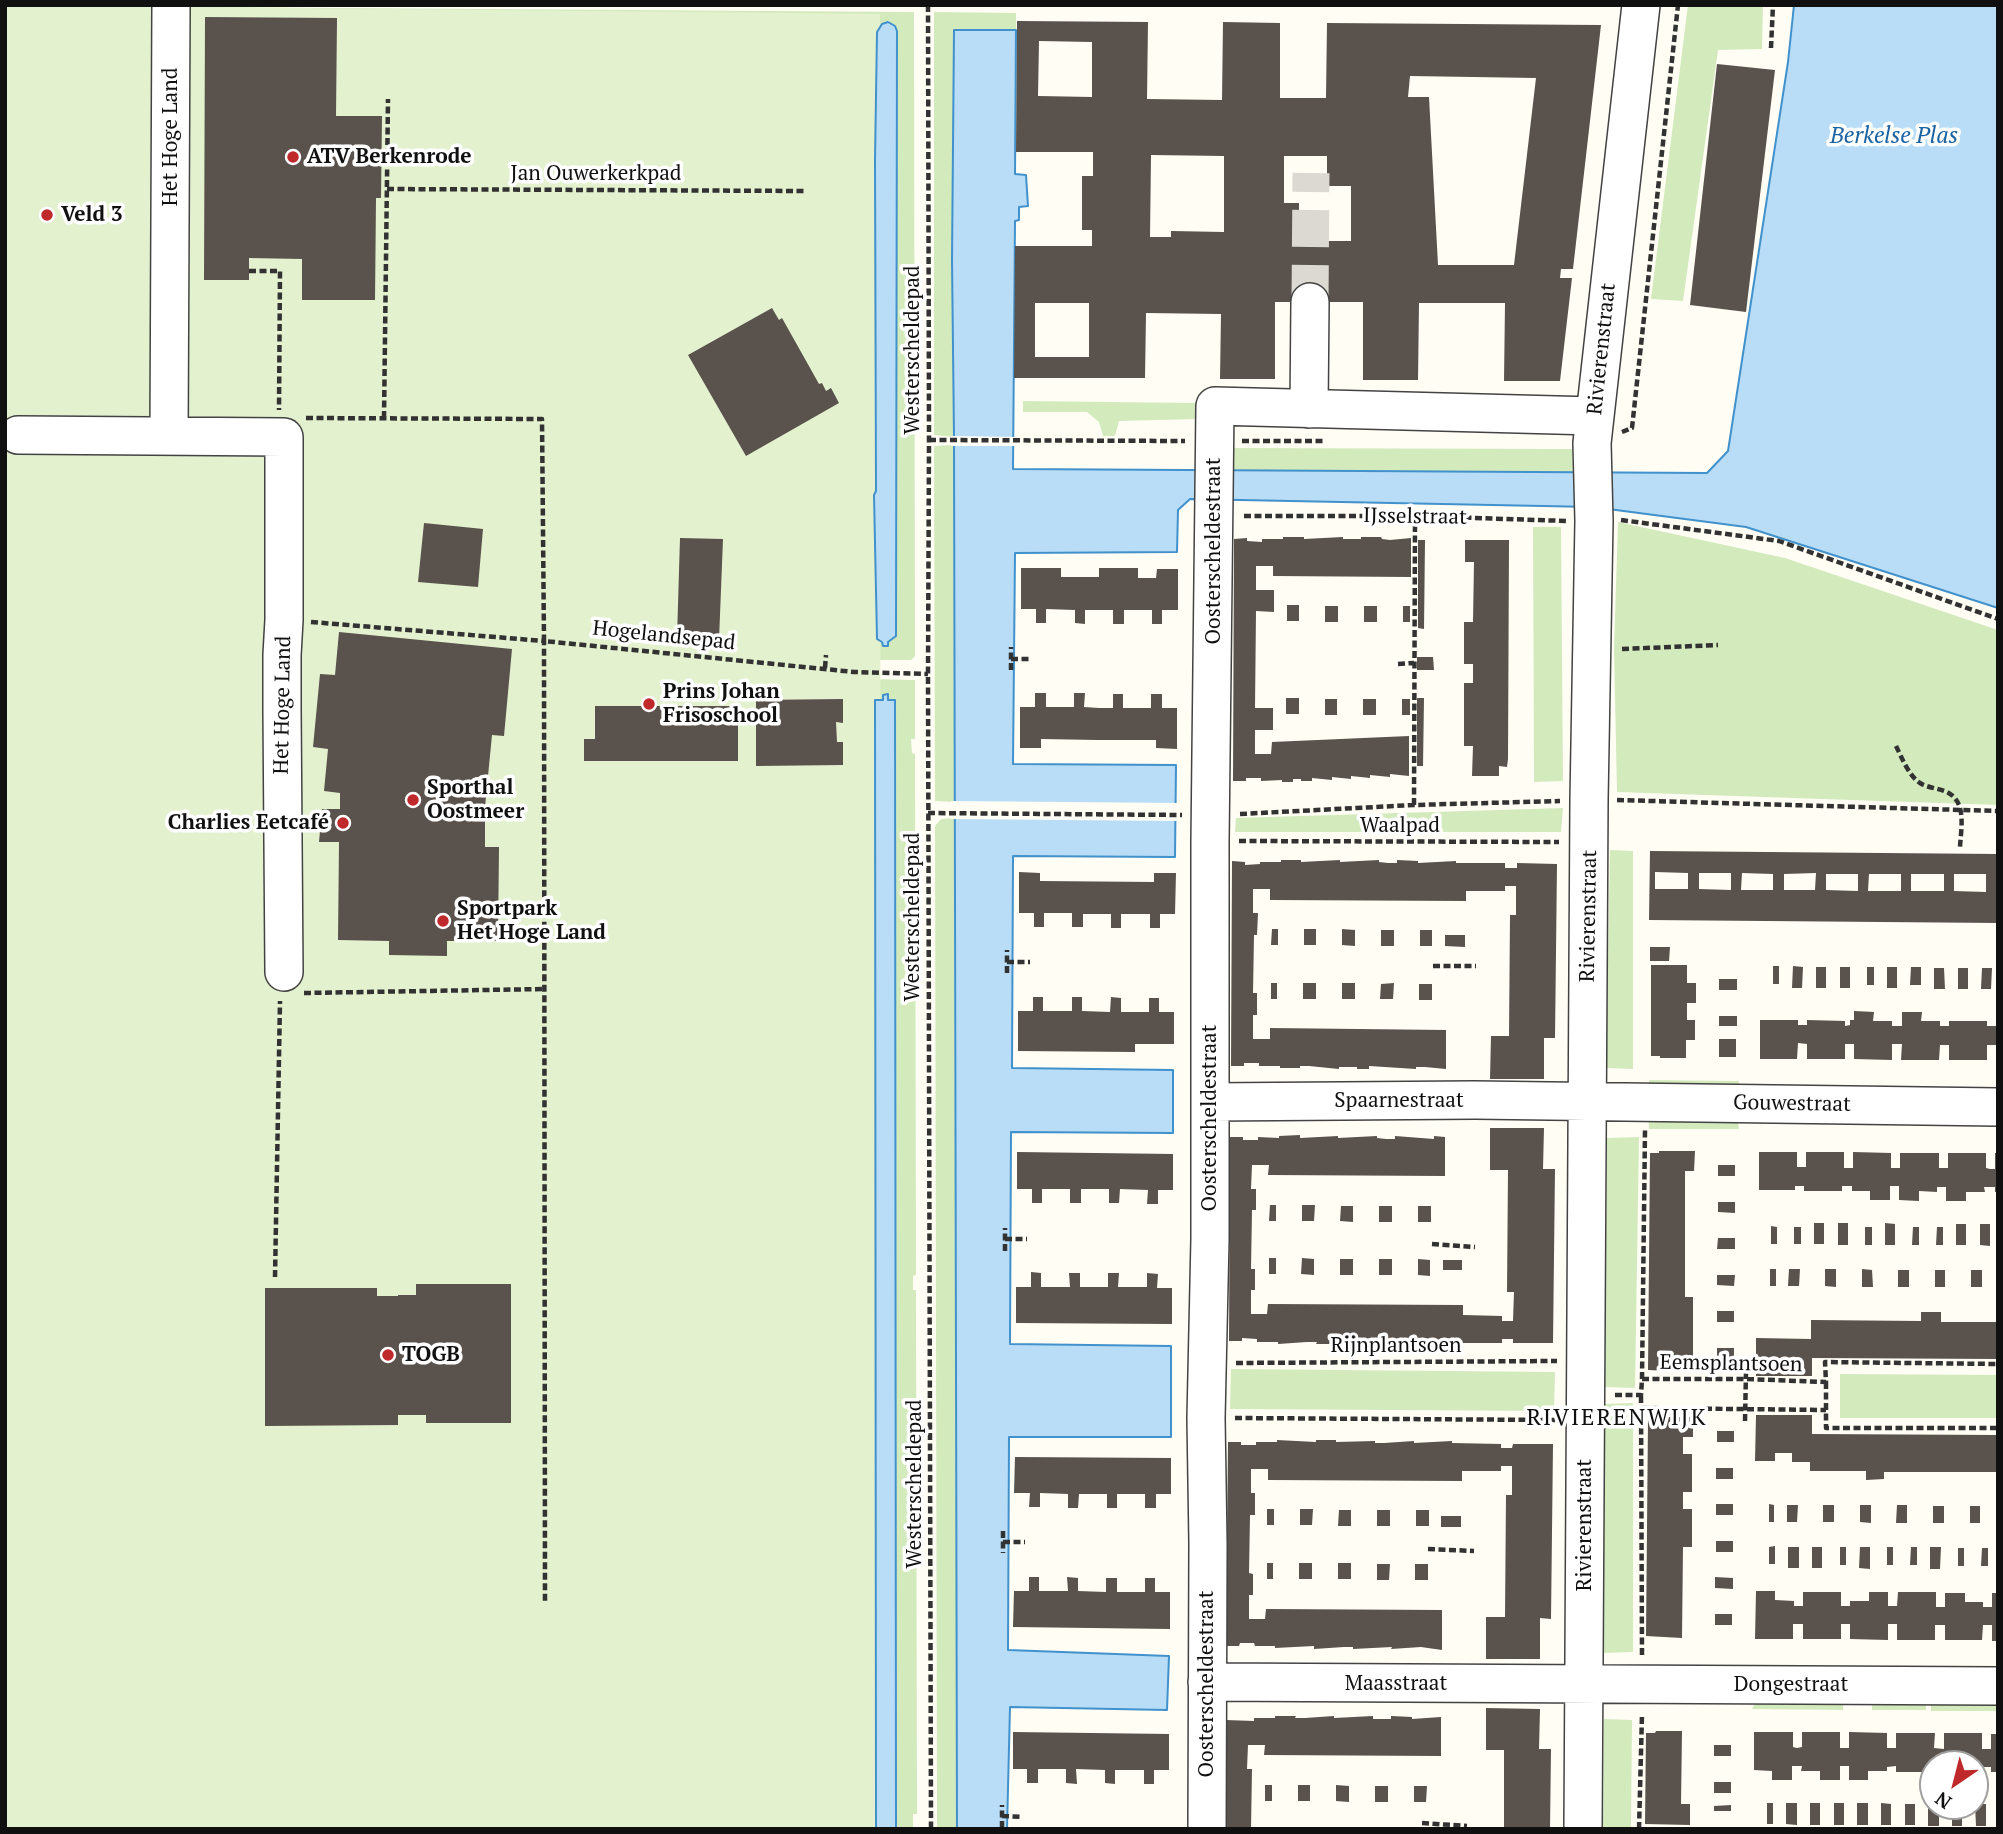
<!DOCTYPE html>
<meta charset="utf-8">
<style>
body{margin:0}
#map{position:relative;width:2003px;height:1834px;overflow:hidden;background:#fffdf4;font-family:"PT Serif",serif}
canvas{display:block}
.frame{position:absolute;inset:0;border:7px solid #101010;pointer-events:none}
.north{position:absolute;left:1919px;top:1750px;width:70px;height:70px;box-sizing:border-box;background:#fff;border:2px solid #9f9f9f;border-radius:50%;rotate:215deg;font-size:19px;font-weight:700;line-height:28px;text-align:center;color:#101010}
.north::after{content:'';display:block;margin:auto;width:24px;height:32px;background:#bf292c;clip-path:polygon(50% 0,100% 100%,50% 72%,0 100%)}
</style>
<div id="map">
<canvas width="2003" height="1834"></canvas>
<div class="frame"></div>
<div class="north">N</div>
</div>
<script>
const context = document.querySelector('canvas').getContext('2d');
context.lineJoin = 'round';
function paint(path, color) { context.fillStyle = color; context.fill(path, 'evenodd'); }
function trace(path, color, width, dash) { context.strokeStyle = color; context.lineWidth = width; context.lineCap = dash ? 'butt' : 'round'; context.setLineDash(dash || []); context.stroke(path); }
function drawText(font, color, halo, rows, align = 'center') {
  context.font = font + ' "PT Serif",serif'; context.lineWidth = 7; context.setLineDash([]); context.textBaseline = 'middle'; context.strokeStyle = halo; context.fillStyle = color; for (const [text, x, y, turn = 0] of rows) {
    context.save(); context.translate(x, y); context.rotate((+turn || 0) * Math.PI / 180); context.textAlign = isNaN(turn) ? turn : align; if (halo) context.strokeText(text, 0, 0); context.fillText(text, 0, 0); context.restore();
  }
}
paint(new Path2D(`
 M1688,5h75l-1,44 -44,1 -35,251 -32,-2z
 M188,7l726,5 1,644 -4,4h-48zM885,22l12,9 -1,605 -8,6 -1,4h-4l-1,-4 -3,-616z
 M934,12l82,1v17h-62l-2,230 2,177 -20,-2z
 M1023,401l173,2v16l-77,2 -4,15h-12l-4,-14 -12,-10h-64z
 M954,445v357l-19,-1 -1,-355z
 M1228,448l344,1 1,24 -343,-2z
 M1618,522l167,36 213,72v175l-381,-13 -3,-143z
 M1533,527h28l2,254 -29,1z
 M874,679l41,1v59h-4l1,14 3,1 1,521 -3,1v14h3l1,524h-4v15h-17l-1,-1128 -7,-1v-5l-5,5h-8z
 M1563,808l-2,24h-326l1,-14z
 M954,818l3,1011h-20l-2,-1003 6,-7z
 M1610,850l23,1v218l-27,-1z
 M1649,1080l90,1v5l-90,10z
 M1648,1113l85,3 5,6 1,7h-90z
 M1639,1137l-4,251 -30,-1 2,-249z
 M1231,1369l324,3 -1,39 -324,-2z
 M1840,1374l158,1v43h-158z
 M1633,1403v249l-31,1 2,-249z
 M1843,1702v8l-91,-1 3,-6z
 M1872,1702h54v8h-54z
 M1931,1703h67v8h-67z
 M1604,1719l28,1 -1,109h-28z`), '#d3eabd');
paint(new Path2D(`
 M5,5l875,9 1,1815h-876z`), '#e4f1cf');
const water = new Path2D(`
 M1794,5h204v603l-252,-81 -153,-20 -403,-8 -12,11 -1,42 -162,1 -2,211 163,1 -1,92 -162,-1 -1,212 161,2v63l-162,-1 -1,212 161,2v91h-162l-1,213 161,6 -2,54 -157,-3 -3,122h-50l-3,-1392 -2,-177 2,-230h62l-1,144 11,1 2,31 -9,1v13l-4,1 -2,248 694,4 21,-22 60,-389z
 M888,22l7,4 2,5 -1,605 -8,6v4h-5l-1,-4 -5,-3 -3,-144 2,-4 -1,-331 2,-128 5,-8z
 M888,694v6h7l1,1129h-20l-1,-1129h8v-5z`);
paint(water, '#b9ddf6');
trace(water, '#4191cc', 2);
paint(new Path2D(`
 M951,436l66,1 -1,9h-65z
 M951,801l228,2v18l-228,-2z`), '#fffdf4');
paint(new Path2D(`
 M205,17l132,1 -1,98h46l-1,82h-5l-1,102h-73v-41l-53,-1v22h-45z
 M1017,21l131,1 -1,77 75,1 1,-78 57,1v75h46l1,-75 274,2 -28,244h-12l-1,9h12l-12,103h-56l1,-78h-86l-1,77h-55v-78h-88v77h-55l1,-65 -75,-1 -1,65h-131l1,-132h77v-16h-10v-54h11v-24h-77zM1039,41l53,1v55l-54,-1zM1410,76l126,2 -22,187h-76l-9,-168h-21zM1151,155l73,1v76l-53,-1v6h-21zM1284,156h43v30h24v55h-52v-38h-15zM1035,303h54v54h-54z
 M1717,64l58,6 -29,242 -56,-7z
 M772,308l7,12 3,-2 37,66 3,-1 4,8 5,-3 8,15 -93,53 -58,-101z
 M424,523l59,6 -5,58 -60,-5z
 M1283,537h21v2l39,-2v2h18v-2h20l1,2 8,1 21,-2v39l-138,-1v-10h-17v24h18v22l-18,-1 -1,97h18v22h-18v24h16l1,-12 137,-6v40l-19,-2v3l-20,-2v3l-19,-2v3l-19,-2v3l-20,-2v3h-11v-2h-8v3h-11v-2l-21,1v-3h-15v3h-13l1,-242 13,-1v3l15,1v-3h21z
 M680,538l43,1 -4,101 -42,-2z
 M1418,540h7l-1,89 -6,-1z
 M1465,540h44l-1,219 -1,8 -8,-1v10h-27l1,-30h-9v-63h9v-19h-9v-42h9l1,-60h-9z
 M1021,568h40v9h38v-9h39v10h18l1,-9h21v41h-16v14h-10v-14h-28v14h-11v-14h-28v14l-10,-1v-13l-29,-1v14h-10v-14h-15z
 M1287,605h12v16h-12z
 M1325,606h13v16h-13z
 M1364,606h13v16h-13z
 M1403,606h7v16h-7z
 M339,632l173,17 -8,87 -12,-1 -7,72v40h14l-1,94h-51v15l-58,-1v-14l-51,-1 1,-98h-20l3,-33h18v-16l-16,-2 4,-42 -15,-2 7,-73 15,1z
 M1417,657h16l1,13h-17z
 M1035,693h11v14h28v-14h11l-1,14 15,1h14v-14h10v14h28v-14h11v14h15v41l-21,-1v-8h-58l-57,-1v9h-21v-41h15z
 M1286,698h13v16h-13z
 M1417,698h7l-1,68h-6z
 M843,699v24l-7,-1 1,20h6v23l-87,1v-66z
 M1325,699h12v16h-12z
 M1363,699h13v16h-13z
 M1402,699h8v16h-8z
 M595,706h143v55h-154v-22h11z
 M1650,851l348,3 -2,38h2v31l-349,-3zM1655,872l33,1v16h-33zM1699,873h32v17l-32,-1zM1742,873l31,1v16h-32zM1816,873l-1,17h-31v-16zM1826,874h32v17l-32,-1zM1869,874h32v17h-33zM1911,874h33v17h-33zM1954,874h32v18l-32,-1z
 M1281,860h20v2l39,-2v2l39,-2v2l9,1h9v-3l21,1v2l38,-2v2h49v5h12v-5l40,1 -2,174h-11v41h-54l1,-43h18l1,-121h6v-29h-11v5h-39v10l-196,-1v-11h-17v24h5l-1,22h-3l-1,58h4v22h-4v24h17v-11l176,2v39l-21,-2h-9v2l-47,-3v3h-12v-2h-18v2l-30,-3h-9v2h-20v-2h-21v-3h-15v3h-13l1,-205 13,1v3l15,-1v-2h21z
 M1019,872l21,1v8l114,1v-9h22l-1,41h-15v14h-10v-14h-29v14h-10v-14h-28v13h-11v-14h-28v14h-10v-14h-15z
 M1272,929h6v16h-7z
 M1304,929h12v16h-12z
 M1342,929l13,1v16l-13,-1z
 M1381,930h13v16h-13z
 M1420,930h12v16h-12z
 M1445,935h20v12l-20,-1z
 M1650,947h20l-1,14h-19z
 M1651,965h36v18h9v20h-9v17h8v20h-9v18h-26v-2h-9z
 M1773,966h6v18h-6z
 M1793,966l10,1 -1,21h-10z
 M1816,967h10v21h-10z
 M1840,967h10v21h-10z
 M1867,967h7v18h-7z
 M1887,967h10v21h-10z
 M1911,967h10v18h-11z
 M1934,968h10l1,21h-11z
 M1958,968h10v21h-10z
 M1982,968h10l-1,21h-10z
 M1719,979h18v11h-18z
 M1271,983h6v16h-6z
 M1303,983h13v16h-13z
 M1342,983h13v16h-13z
 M1394,983l-1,16h-13l1,-15z
 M1419,984h13v16h-13z
 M1033,997h10v14h29v-14h10v14l28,1 1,-15 10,1v14h28v-14h10v14h15v32h-39v8l-117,-1v-40h15z
 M1854,1011l20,1 -1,9h19v5h10v-14h20l-1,9h19v5h9v-5h38v5h11v19h-11v15h-38v-15h-9l-1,15h-38l1,-16h-10v16l-38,-1v-15h-9v15h-38v-15l-9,-1 -1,16h-37v-39h38v5h9v-5l38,1v5l5,-1v-5h4z
 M1719,1016h18v10h-18z
 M1719,1039h17v18h-17z
 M1490,1128h54l-1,41h12l-2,174h-40v-4h-11v4h-49v2h-10l-20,-2 -29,2v-3l-39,3v-3h-18v2h-21l1,-2h-10l-29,2v-2h-21v-3l-15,-1v3h-13l1,-204h13v3h15v-3l21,1v-2l21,-1v3l38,-2v2l39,-2v2l9,1h9v-3l39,3v-3l11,1v39l-177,-1 1,-10h-17l-1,24h5v21h-4l-1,59h4v21h-4v24h16l1,-10 195,1v10l39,1v5h11l1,-29h-7l1,-122h-18z
 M1659,1151h36l-1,20h-9v126h8v75l-45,-2 2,-217h9z
 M1017,1152l156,2v36h-15v14h-11l1,-14 -28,-1 -1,14h-10v-14h-28v14h-11v-14h-28v14h-10v-14h-15z
 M1759,1152h38v15h9v-15h38v16h9v-16l38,1v15h9v-15h39v15h9v-15h38v15l4,1h5v-16h3v39h-3v-5h-11l1,5h-19v9h-20v-14h-9v5l-18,-1v10l-20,-1v-14h-9v14h-20v-9h-18v-5h-10v5h-38v-5h-9v4h-36z
 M1718,1165h17v11h-17z
 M1718,1202h17v11l-17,-1z
 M1270,1205h6v16h-7z
 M1302,1205h13l-1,16h-12z
 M1341,1206h12v16l-13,-1z
 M1379,1206h13v16h-13z
 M1418,1206h13v16h-13z
 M1814,1223h10v21h-10z
 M1838,1223h10v22h-10z
 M1885,1223l10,1v21h-10z
 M1956,1224h10v21h-10z
 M1980,1224h10v22l-10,-1z
 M1771,1226l6,1v17h-6z
 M1794,1227h7v17h-7z
 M1865,1227h7v18h-7z
 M1913,1227h6v18h-7z
 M1937,1227h6v18h-7z
 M1718,1238h17v11h-18z
 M1269,1258h7v16h-7z
 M1302,1258l12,1v16l-13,-1z
 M1340,1259h13v16h-13z
 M1379,1259h13v16h-13z
 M1418,1259l12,1v16l-12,-1z
 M1443,1260h19v10h-19z
 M1770,1269h6v17h-6z
 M1789,1269h11l-1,17h-11z
 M1825,1269h11v18l-11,-1z
 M1862,1269l10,1 1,17h-11z
 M1898,1270h11v17h-11z
 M1935,1270h10v17h-10z
 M1971,1270h11v17h-11z
 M1031,1272l10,1v14h29l-1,-14h11v14h28v-14h11l-1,14h29v-14l11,1 -1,14h15v36l-156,-1v-36h15z
 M1717,1275h18l-1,11 -17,-1z
 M416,1284h95v139h-85v-8h-28v10l-133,1v-138h112v8h21v-1h18z
 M1717,1311h17v11h-17z
 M1921,1312h20v10h57v37l-186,-1v18h-56v-38l55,1v-19l110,1z
 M1717,1348h17v11h-17z
 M1756,1415h56v19l186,1v37h-114v7l-18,1v-9h-56v-9h-18v-9h-17v8h-20z
 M1657,1417h36v20h-10v17h9v38h-9v17h9v38h-9l-1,91 -36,-2 2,-217h9z
 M1717,1431h17v11h-17z
 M1277,1440l39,2v-2h20v2l39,-1v2h9l30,-2v2l38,-2v2l49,1v4h11l1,-4h40l-2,175 -11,-1v41h-54v-42h19l1,-122h6v-29h-11v5h-39v10l-194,-1v-11h-17v24h4v22h-5l-1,58 4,1v21h-4v24h16l1,-10 176,1v40l-21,-3 -30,2 1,-2 -39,2v-2h-9l-30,2v-3l-39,2v-2h-20l-1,-3h-14l-1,3h-13l2,-204h13v3h15v-3h21z
 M1015,1457l156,1v36h-15v14h-11v-14h-28v14h-10v-14h-28l-1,14h-10v-14l-28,-1v14h-11l1,-14h-16z
 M1716,1468h17v11h-17z
 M1716,1504h17v11h-17z
 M1769,1504l5,1v17h-5z
 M1787,1505h11l-1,17h-10z
 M1823,1505h11v17h-11z
 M1860,1505h11v18l-11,-1z
 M1897,1505h10v18h-11z
 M1933,1506h11v17h-11z
 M1970,1506h10v17h-10z
 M1267,1509h7v16h-7z
 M1300,1509h13l-1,16h-12z
 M1339,1510h12v16h-13z
 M1377,1510h13v16h-13z
 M1416,1510h13v16h-13z
 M1441,1516h20v11h-20z
 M1716,1541h17v11h-17z
 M1775,1546v18h-6v-17z
 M1788,1547h11v21h-11z
 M1812,1547h10v21h-10z
 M1840,1547h6v18h-6z
 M1860,1547h10v22l-11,-1z
 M1887,1547h6v18h-6z
 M1911,1547h6v18h-7z
 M1930,1547h11l-1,22h-10z
 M1958,1548h6v18h-6z
 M1982,1548h6v18h-7z
 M1267,1563h6v16h-6z
 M1299,1563h13v16h-13z
 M1338,1563h13v16h-13z
 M1377,1564h13l-1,16h-12z
 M1415,1564h13v16h-13z
 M1029,1577h10v14h29l-1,-14 11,1v13l28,1v-14h11v14h28v-14h10v14h15v37l-157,-2 1,-36h15z
 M1715,1577l18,1v11l-18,-1z
 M1756,1591h19v9l19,1v5h9v-14h38v14h9v-5h19v-9h19v14h9l1,-14h38v15h9v-14h20v9h18v5h9v-14h6v48h-6v-16h-9l-1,15h-37v-15h-10v15h-38v-16h-9v16l-38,-1v-15h-9v15h-38v-15h-10v15h-38z
 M1715,1614h17v11h-17z
 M1486,1708l54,1 -1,40h12l-1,80h-46v-79h-18z
 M1275,1716h21l-1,2h10l29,-2v2l39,-2v3h18v-3l21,1v2l29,-2v39l-177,-1 1,-10h-17l-1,24h5l-1,60h-26l1,-109 28,1v-3h21z
 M1656,1731h26l-1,73h9v21l-45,-1 1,-91h9z
 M1013,1732l156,2v36h-15v14h-10v-14h-29v14l-10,-1v-13l-29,-1 1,15 -11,-1v-14h-28v14h-11v-14h-14z
 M1754,1732h39v15l4,1 5,-1v-15h38v16h9v-16l38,1v15h9v-15h39l-1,15 10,1v-16h38v16h9v-15h7v38h-7v-5h-9v5h-7v-8h-42v8h-37v-6l-9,1v4h-19v9h-19v-14h-9v14h-20v-9h-19l1,-5h-10v14h-20v-9l-18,-1z
 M1714,1745h17v11h-17z
 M1714,1782h17v11h-17z
 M1265,1785h7v16h-7z
 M1298,1785h12v16h-12z
 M1336,1785l13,1v16l-13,-1z
 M1375,1786h13v16h-13z
 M1414,1786h13l-1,16h-12z
 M1767,1803h6v21h-6z
 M1786,1803h11v22l-11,-1z
 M1810,1803h10v22h-10z
 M1834,1803h10v22h-10z
 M1857,1803h11v22h-11z
 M1881,1803l10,1v21h-10z
 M1905,1804h10v21h-10z
 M1928,1804l11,2v20h-11z
 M1975,1804h11v22h-10z
 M1731,1805v6h-17v-5z
 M1952,1806h10v20h-10z`), '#59524d');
trace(new Path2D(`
 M1310,302l1,-129`), '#dbd9d2', 37, [37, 18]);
const minor = new Path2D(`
 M1309,409l1,-107
 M18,435l266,2v183l-2,35v54l2,263
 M169,436l2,-431
 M1210,1102l265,-2 523,7
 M1207,1682l791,4
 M1207,1829l1,-285 -2,-126 4,-179v-398l5,-435 379,10
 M1583,1829l6,-1029 5,-279 -2,-78 49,-438`);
trace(minor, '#434343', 40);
trace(new Path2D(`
 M928,5l1,435 -1,234 3,1155
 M1771,48l2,-43
 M387,189l419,2
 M249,271h31l-1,139
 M306,418l236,1 2,222 310,31 74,2
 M384,418l4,-319
 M1622,432l10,-4 46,-423
 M929,440l256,1
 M1242,441h83
 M1244,516h171l152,5
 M1621,520l158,21 219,78
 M311,622l233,19 1,962
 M1622,649l96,-4
 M1011,659h21
 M1398,664l16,-1
 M825,668l1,-13
 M1011,670v-23
 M1896,746c6,12 13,30 24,37 8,5 18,5 27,9 20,10 14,36 13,55
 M1617,800l381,11
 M1414,805l1,-289
 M928,813l254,2
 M1240,814l174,-9 146,-4
 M1239,841l320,1
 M1007,962h23
 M1433,966h43
 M1007,973v-23
 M304,993l241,-4
 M1005,1239h22
 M1432,1244l43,3
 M1005,1251v-23
 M275,1277l5,-276
 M1236,1363l321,-2
 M1642,1379l3,-249
 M1826,1382v46h172
 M1615,1395h26l1,-16h103l81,3 -1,-20 173,2
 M1641,1396l1,260
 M1642,1408l184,2
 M1235,1418l320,2
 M1745,1421l1,-49
 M1003,1531v22
 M1003,1542h22
 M1428,1549l46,2
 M1002,1816l21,1
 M1422,1823l45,3
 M1002,1828v-23
 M1639,1829l3,-115`), '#323232', 4.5, [7, 3.5]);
trace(minor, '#fff', 37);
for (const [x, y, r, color] of [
 [293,157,7,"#bf292c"],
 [47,215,7,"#bf292c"],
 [649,704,7,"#bf292c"],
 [413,800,7,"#bf292c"],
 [343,823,7,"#bf292c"],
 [443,921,7,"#bf292c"],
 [388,1355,7,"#bf292c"]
]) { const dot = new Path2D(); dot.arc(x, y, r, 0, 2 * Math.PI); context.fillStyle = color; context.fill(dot); trace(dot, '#fff', 2.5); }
drawText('21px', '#101010', '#fff', [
 ["Het Hoge Land",171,137,-90],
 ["Jan Ouwerkerkpad",596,174],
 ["Rivierenstraat",1602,349,-84],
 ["Westerscheldepad",913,350,-90],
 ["IJsselstraat",1415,517,1],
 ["Oosterscheldestraat",1214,551,-90],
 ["Hogelandsepad",664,636,6],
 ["Het Hoge Land",283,705,-89],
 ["Waalpad",1400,826],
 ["Rivierenstraat",1589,916,-89],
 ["Westerscheldepad",913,917,-90],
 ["Spaarnestraat",1399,1101],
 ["Gouwestraat",1792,1104,1],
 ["Oosterscheldestraat",1210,1118,-90],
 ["Rijnplantsoen",1396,1346],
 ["Eemsplantsoen",1731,1364,1],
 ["Westerscheldepad",915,1484,-90],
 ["Rivierenstraat",1585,1525,-90],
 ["Oosterscheldestraat",1207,1684,-90],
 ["Maasstraat",1396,1684],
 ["Dongestraat",1791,1685]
]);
drawText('bold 21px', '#101010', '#fff', [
 ["ATV Berkenrode",307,157],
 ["Veld 3",61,215],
 ["Prins Johan",663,692],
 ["Frisoschool",663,716],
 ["Sporthal",427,788],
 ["Oostmeer",427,812],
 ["Charlies Eetcafé",329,823,"right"],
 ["Sportpark",457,909],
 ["Het Hoge Land",457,933],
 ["TOGB",402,1355]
], 'left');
drawText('italic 23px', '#1a63a2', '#fff', [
 ["Berkelse Plas",1894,136]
]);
context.letterSpacing = '2px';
drawText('23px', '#101010', '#fff', [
 ["RIVIERENWIJK",1617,1418]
]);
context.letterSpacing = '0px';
</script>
